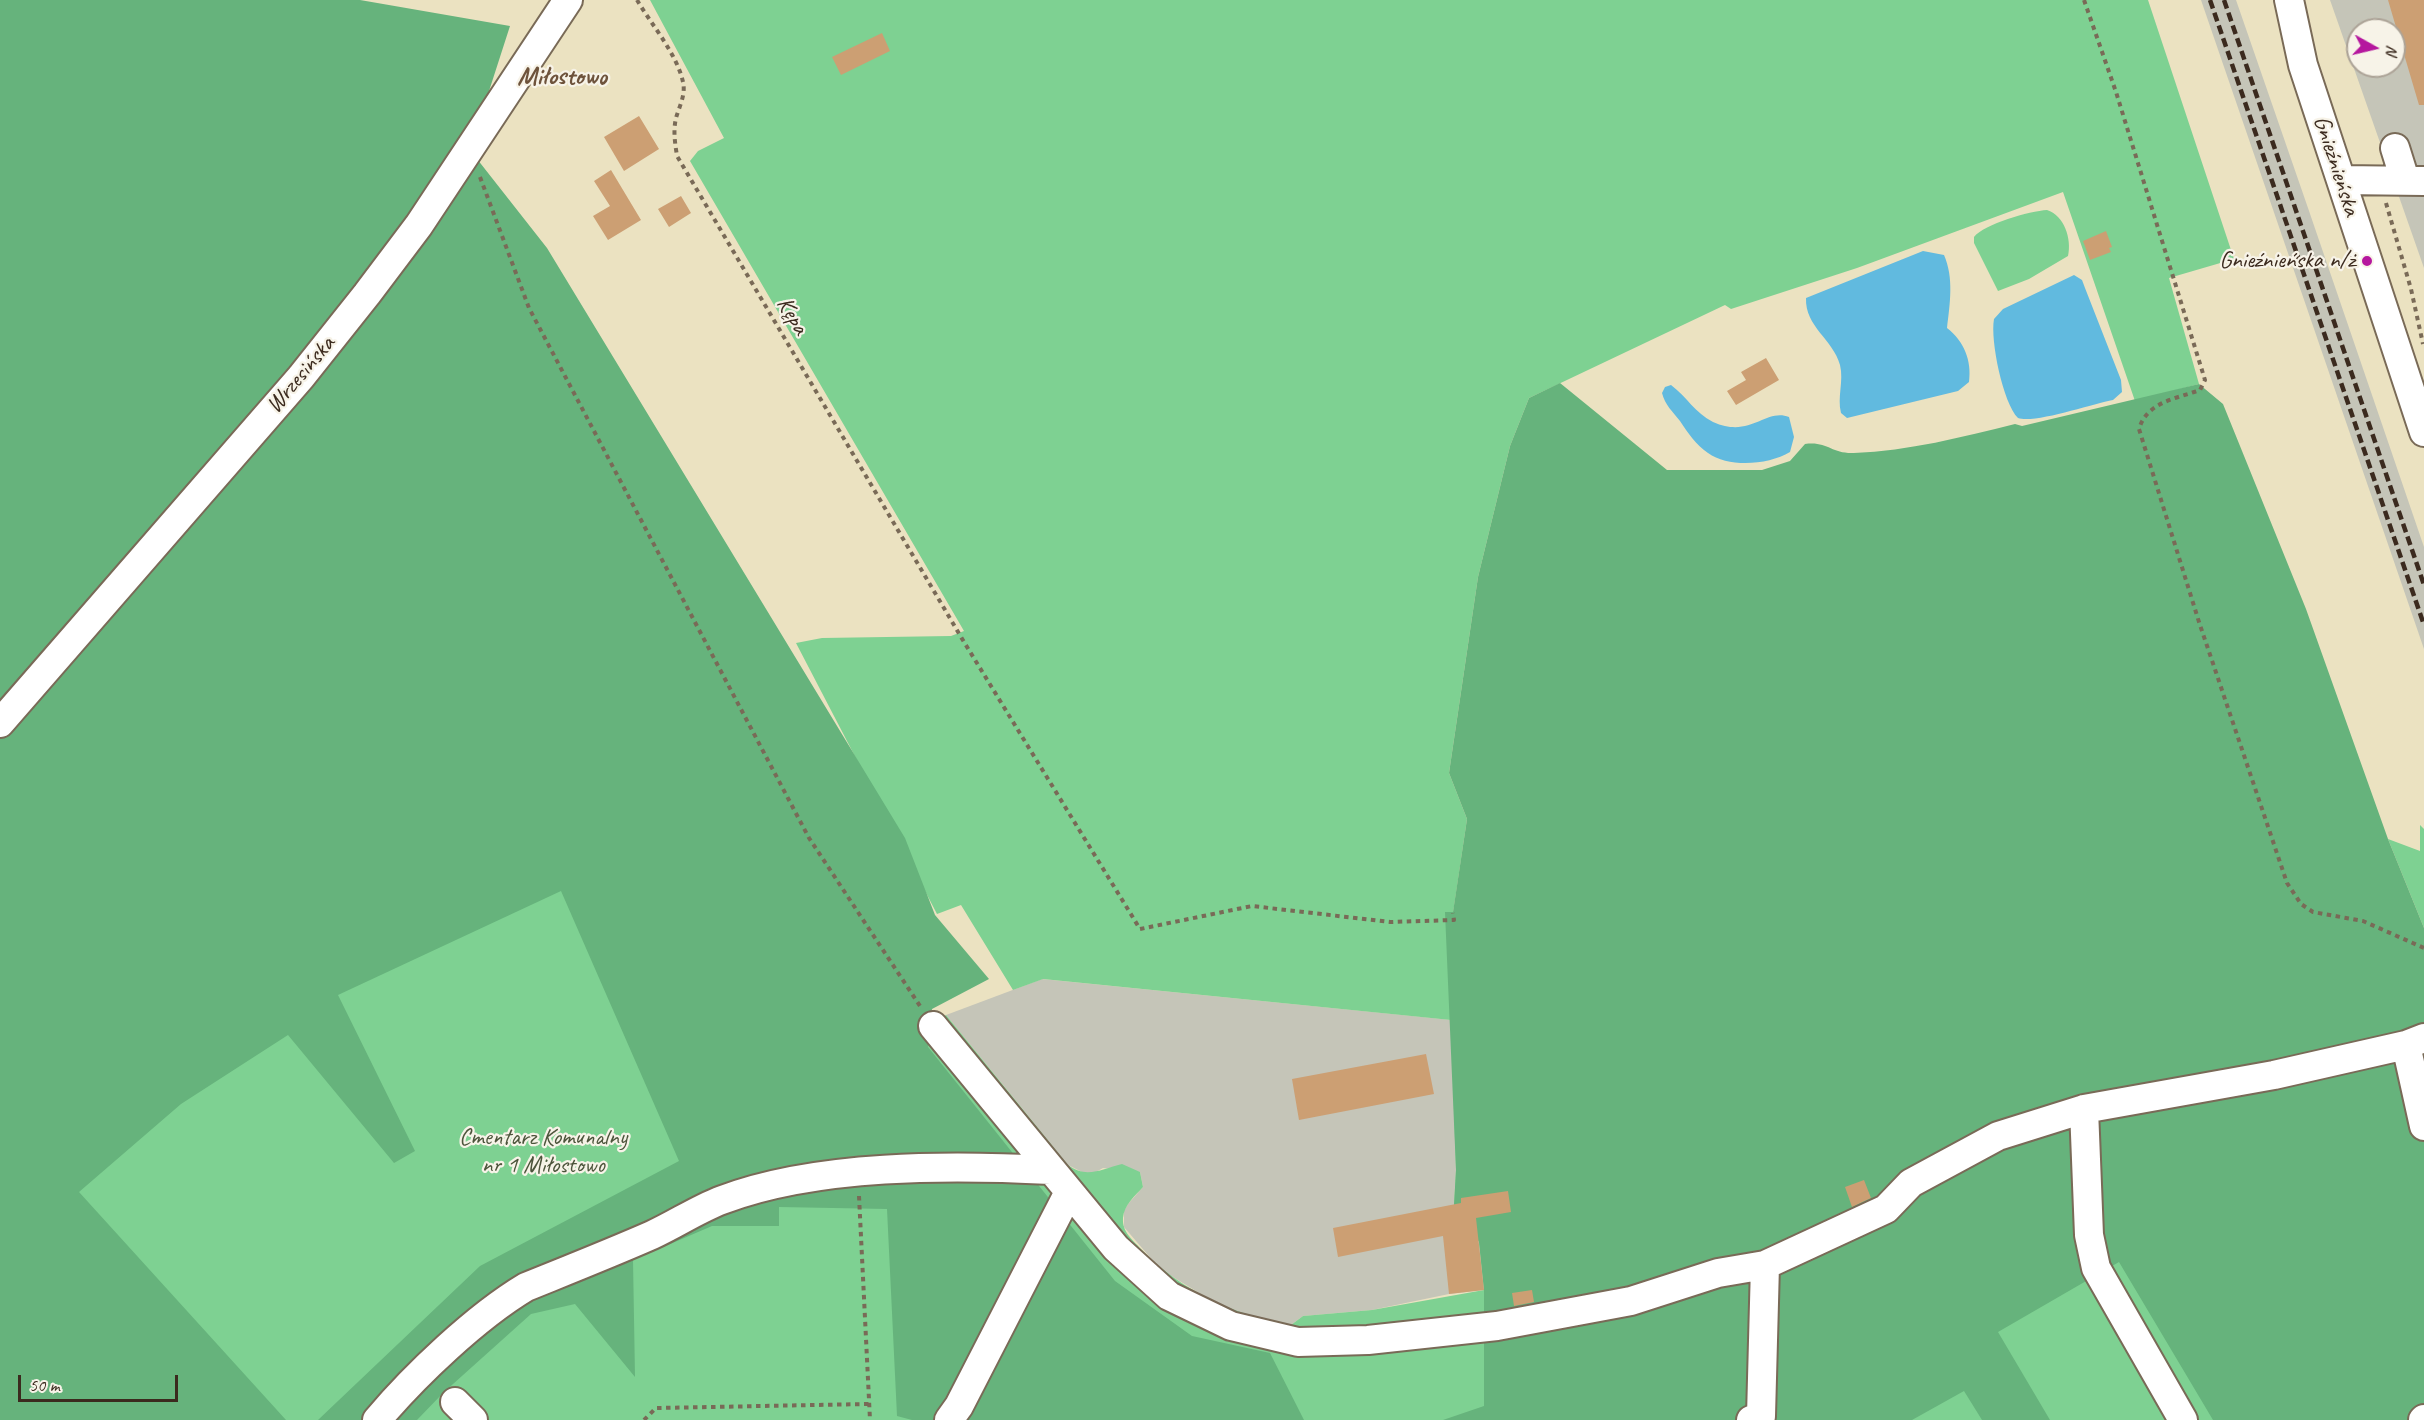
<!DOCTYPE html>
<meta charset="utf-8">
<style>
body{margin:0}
#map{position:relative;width:2424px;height:1420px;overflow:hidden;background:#ebe2c1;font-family:Caveat,sans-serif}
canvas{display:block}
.north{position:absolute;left:2346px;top:18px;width:60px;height:60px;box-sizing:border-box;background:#f7f3e8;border:2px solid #aca397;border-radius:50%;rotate:98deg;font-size:16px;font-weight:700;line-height:24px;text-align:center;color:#3b2a1e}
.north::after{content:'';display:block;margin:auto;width:21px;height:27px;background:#b5179e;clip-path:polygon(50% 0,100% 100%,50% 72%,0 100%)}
.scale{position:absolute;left:18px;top:1375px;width:160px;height:27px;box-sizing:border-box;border:3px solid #3b2a1e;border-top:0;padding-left:8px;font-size:18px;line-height:21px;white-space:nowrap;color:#3b2a1e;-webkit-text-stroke:4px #f7f3e8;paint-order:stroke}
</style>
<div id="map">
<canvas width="2424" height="1420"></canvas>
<div class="north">N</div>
<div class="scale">50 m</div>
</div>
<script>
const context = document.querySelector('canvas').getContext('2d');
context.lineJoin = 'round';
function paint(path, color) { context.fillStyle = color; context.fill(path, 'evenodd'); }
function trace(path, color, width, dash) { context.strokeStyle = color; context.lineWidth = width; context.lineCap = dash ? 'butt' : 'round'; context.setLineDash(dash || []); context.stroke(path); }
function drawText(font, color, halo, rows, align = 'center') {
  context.font = font + ' Caveat,sans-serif'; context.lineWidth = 4.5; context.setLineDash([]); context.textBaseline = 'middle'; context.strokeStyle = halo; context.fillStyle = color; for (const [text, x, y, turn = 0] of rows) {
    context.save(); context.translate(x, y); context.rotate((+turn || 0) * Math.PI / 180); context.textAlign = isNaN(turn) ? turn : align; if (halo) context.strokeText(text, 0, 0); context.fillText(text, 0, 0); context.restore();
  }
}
paint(new Path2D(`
 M2201,0h35l72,208 116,339v102z
 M2330,0h94v268zM2358,30h36v36h-36z
 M1042,979l410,41 4,150 -2,35 25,37 5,48 -35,4 -77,16 -69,6 -12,9 -30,-5 -27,-9 -25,-12 -49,-30 -36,-42v-16l4,-7 15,-17 -3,-15 -37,-4 -9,5h-10l-16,-8 -122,-150z`), '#c5c5b8');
paint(new Path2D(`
 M650,0h1498l86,259 -65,19 30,106 -64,17 -72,-209 -206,76 -126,41 -6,-4 -196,93 -19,48 -32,131 -29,196 18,46 -14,94 -7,-1 5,108 520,-74 453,474h-2385l-39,-367 513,-195 389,194 44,-37 122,150c18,14 34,4 54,-1l18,8 3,15c-8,9 -19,18 -20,31 -1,14 9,21 18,31 40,42 93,66 150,76l12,-9 69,-6 112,-20 -5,-48 -25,-37 2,-35 -5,-150 -408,-41 -30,11 -52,-85 -24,9 -141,-271 26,-5 129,-2 13,-5 -274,-470 8,-10 26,-13z
 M2047,210c17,5 25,29 21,46l-39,23 -31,12 -24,-48v-6c10,-13 56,-26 73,-27z
 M2420,825l4,4v99l-36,-89 32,12z`), '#7ed192');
paint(new Path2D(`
 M0,0h360l150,26 -40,124 77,98 358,590 30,77 54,64 -57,30 -4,38 187,234 77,55 78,17 34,67h-392l-15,-4 -10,-207 -108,-2v19h-67l-79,34 2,117 -60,-73 -44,10 -88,79 -26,27h-99l162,-154 199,-105 -118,-270 -223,104 77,156 -21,12 -106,-128 -107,69 -102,88 207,228h-286z
 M1560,383l107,87h95l28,-9 15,-17c23,-3 26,10 49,9 55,-2 108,-16 161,-29l7,2 177,-42 24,20 83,205 82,230 36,89v492h-211l-94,-158 -121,70 52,88h-68l-18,-29 -52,29h-469l41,-14v-116l-5,-48 -25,-37 2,-35 -11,-258h8l14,-93 -18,-46 29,-196 32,-131 19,-48z`), '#66b37c');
paint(new Path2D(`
 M1923,251l21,4c10,23 6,48 3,73 17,13 25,33 22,54l-11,9 -111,27 -6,-5c-4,-16 3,-32 -1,-48 -7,-26 -35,-38 -34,-67z
 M2074,275l8,5 3,8 36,92 1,12 -9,8c-21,4 -79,24 -95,18 -15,-15 -28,-78 -24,-99l9,-10z
 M1671,385c16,12 24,28 42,37 38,17 52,-14 76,-5l5,20 -4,15c-22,13 -61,16 -82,1 -12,-8 -20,-20 -28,-32 -7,-9 -15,-16 -18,-28l3,-6z`), '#61badf');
paint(new Path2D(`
 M2388,0h36v105h-5z
 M882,33l8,18 -49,24 -9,-18z
 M639,116l20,33 -35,22 -20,-34z
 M611,170l30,50 -33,20 -15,-24 17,-10 -16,-25z
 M681,196l10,17 -22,14 -11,-18z
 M2106,231l6,16 -3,1 2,4 -21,8 -7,-19z
 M1766,358l13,22 -43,25 -9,-14 19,-11 -5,-8z
 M1426,1054l8,40 -135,26 -7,-41z
 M1864,1180l7,18 -19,9 -7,-20z
 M1508,1191l3,21 -35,6 8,72 -35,4 -6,-58 -105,21 -5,-29 128,-25v-5z
 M1532,1290l2,12 -20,4 -2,-13z`), '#cc9f73');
const minor = new Path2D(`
 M2289,0l14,65 121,367
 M2395,148l10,32
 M2342,180l82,1
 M0,723l301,-346 66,-83 52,-69 149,-225
 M933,1026l183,222 53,48 62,30 67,16 70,-2 129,-14 134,-25 87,-28 47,-8 121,-56 25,-26 87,-47 86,-27 190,-34 132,-30 18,-7
 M2406,1045l18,81
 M2084,1109l5,126 7,33 87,152
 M455,1402l18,18
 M377,1420c38,-45 99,-103 149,-133 42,-17 85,-34 126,-52 24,-11 46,-26 70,-35 95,-36 228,-35 329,-30
 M949,1420l10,-14 110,-214
 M1751,1420l10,-4 4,-151
 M2423,1420l1,-1`);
trace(minor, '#796a57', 32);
trace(new Path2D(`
 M637,0c14,24 40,54 46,82 3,13 -4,25 -7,36 -3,13 -1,25 1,38l287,486 176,287 112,-23 138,16 64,-2 -1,-7
 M2084,0l32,92 89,288 -5,10c-25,9 -53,12 -61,39l60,193 88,261 14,21 12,8 50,9 61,27
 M480,177l49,131 280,530 111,168
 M2386,203l25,86 12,55
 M859,1196l11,224
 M644,1420l12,-12 213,-4`), '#796a57', 4, [4.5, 4.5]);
trace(minor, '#fff', 28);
trace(new Path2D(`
 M2210,0l214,625
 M2224,0l200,585`), '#3b2a1e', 4.5, [9, 4.5]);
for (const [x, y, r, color] of [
 [2367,261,6,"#b5179e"]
]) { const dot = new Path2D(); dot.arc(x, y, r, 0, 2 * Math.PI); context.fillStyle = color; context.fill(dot); trace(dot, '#f7f3e8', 2); }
drawText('24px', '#3b2a1e', '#f7f3e8', [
 ["Gnieźnieńska",2336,166,72],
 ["Kępa",792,316,59],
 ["Wrzesińska",301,375,-50]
]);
drawText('24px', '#3b2a1e', '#f7f3e8', [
 ["Gnieźnieńska n/ż",2355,261]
], 'right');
drawText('24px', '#4c543b', '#f7f3e8', [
 ["Cmentarz Komunalny",543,1138],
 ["nr 1 Miłostowo",543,1166]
]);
drawText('bold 26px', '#6e533c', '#f7f3e8', [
 ["Miłostowo",562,77]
]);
</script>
